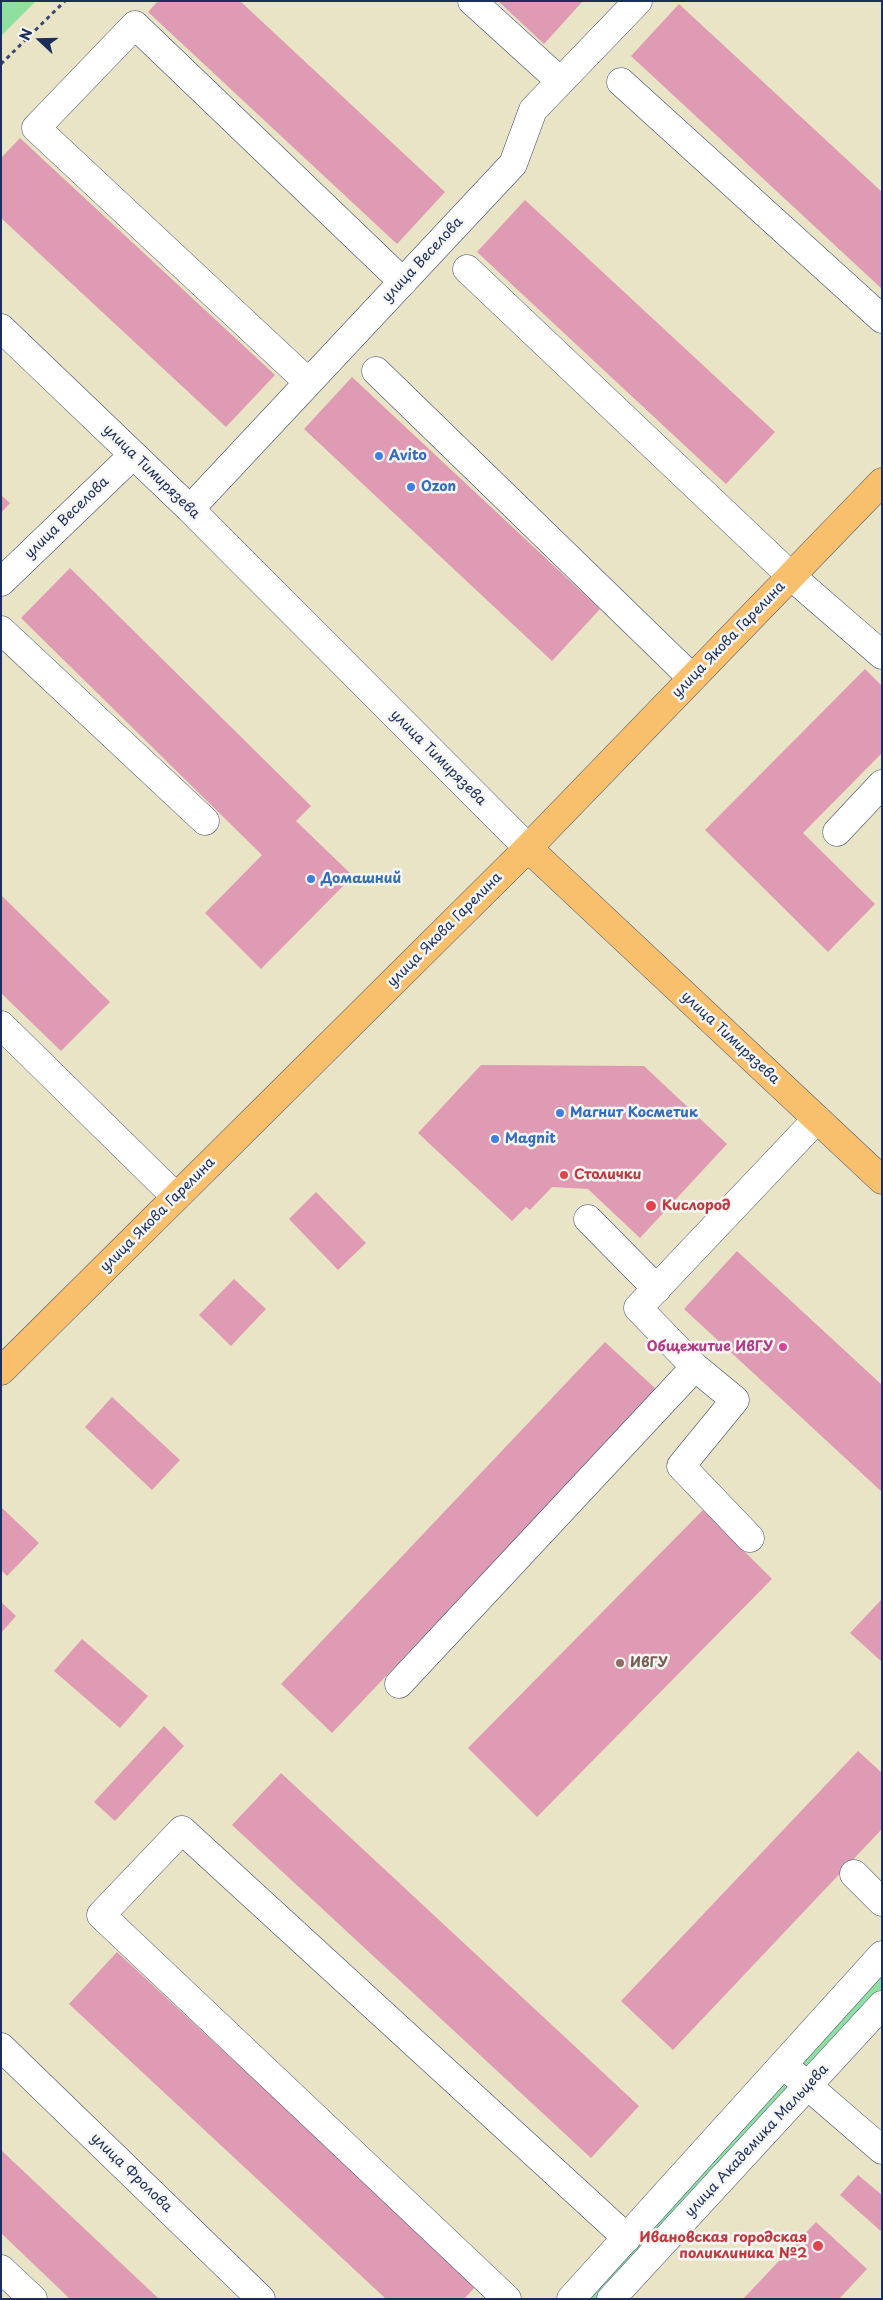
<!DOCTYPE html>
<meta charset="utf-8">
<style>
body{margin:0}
#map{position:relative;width:883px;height:2300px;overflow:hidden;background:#e9e4c6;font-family:"Playpen Sans",sans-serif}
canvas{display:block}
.frame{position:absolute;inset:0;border:2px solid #1b2f5e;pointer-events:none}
.north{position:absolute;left:15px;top:15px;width:50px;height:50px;-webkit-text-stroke:4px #f6f6f2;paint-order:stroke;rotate:291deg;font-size:14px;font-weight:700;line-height:20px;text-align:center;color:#1b2f5e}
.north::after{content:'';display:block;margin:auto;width:18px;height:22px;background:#1b2f5e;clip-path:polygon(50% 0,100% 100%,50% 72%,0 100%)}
</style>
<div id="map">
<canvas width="883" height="2300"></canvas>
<div class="frame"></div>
<div class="north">N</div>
</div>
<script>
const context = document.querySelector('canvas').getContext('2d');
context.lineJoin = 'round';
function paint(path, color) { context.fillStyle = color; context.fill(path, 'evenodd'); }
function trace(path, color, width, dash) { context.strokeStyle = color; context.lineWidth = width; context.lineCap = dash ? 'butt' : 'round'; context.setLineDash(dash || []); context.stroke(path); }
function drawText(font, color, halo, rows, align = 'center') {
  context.font = font + ' "Playpen Sans",sans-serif'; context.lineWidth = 5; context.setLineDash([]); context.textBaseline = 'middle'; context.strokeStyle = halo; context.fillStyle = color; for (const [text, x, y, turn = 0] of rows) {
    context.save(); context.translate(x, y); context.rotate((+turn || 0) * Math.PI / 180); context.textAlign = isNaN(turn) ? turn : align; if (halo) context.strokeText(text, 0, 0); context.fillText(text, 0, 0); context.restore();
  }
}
paint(new Path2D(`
 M1,1h35l-35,35z
 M882,1970v22l-77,83 -10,-8z
 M781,2083l7,5 -191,211h-11z`), '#8fe0a0');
paint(new Path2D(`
 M158,1h82l205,191 -48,52 -249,-232z
 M498,1h85l-39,43z
 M679,4l203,188v97l-251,-233z
 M20,138l255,237 -49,52 -225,-209v-60z
 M525,200l250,232 -49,52 -249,-232z
 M352,377l248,232 -48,52 -248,-232z
 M1,495l9,8 -9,10z
 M70,568l241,238 -15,15 57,55 -92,93 -56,-56 57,-58 -241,-237z
 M865,669l17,17v67l-79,80 72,71 -47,48 -123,-122z
 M1,895l109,107 -49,49 -60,-58z
 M481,1065l163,1 83,78 -87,94 -52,-49 -36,-2 -22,23 -4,-3 -14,14 -94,-88z
 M316,1192l50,51 -28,27 -49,-51z
 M737,1251l145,134v107l-198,-183z
 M234,1279l32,30 -35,37 -32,-31z
 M605,1342l52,48 -325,343 -51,-49z
 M112,1397l68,63 -28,30 -67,-63z
 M1,1507l38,36 -32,33 -6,-6z
 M703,1510l69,69 -235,238 -69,-69z
 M882,1599v63l-32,-29z
 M1,1602l15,14 -15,17z
 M82,1639l66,57 -28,32 -66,-57z
 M164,1726l20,20 -69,75 -21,-19z
 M858,1751l24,22v56l-209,221 -52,-49z
 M281,1773l358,333 -48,52 -359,-333z
 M117,1952l359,334 -12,13h-78l-317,-295z
 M1,2150l158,149h-89l-69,-66z
 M858,2175l24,20v37l-42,-37z
 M816,2222l51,47 -28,30h-96z`), '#df9bb3');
const minor = new Path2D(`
 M472,1l88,80
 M621,82l261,237
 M467,269l324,307 91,79
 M1,328l189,181 338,339
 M376,371l316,307
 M308,382l-272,-254 99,-103 268,257
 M190,509l323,-345 20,-54 105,-109
 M1,582l132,-127
 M1,630l204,191
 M837,832l45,-48
 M1,1025l175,172
 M588,1219l69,70
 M695,1367l40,33 -54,66 69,72
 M399,1684l296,-317 -57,-59 179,-189
 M854,1874l28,28
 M1,2047l260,252
 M794,2074l88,76
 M1,2269l32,30
 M507,2299l-406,-384 81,-85 445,408
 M571,2299l311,-344
 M611,2299l271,-294`);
const major = new Path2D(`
 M528,848l354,332
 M1,1371l527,-523 354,-366`);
trace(minor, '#3a4a6e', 29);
trace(major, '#3a4a6e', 29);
trace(new Path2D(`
 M1,64l64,-63`), '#3a4a6e', 3, [4, 4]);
trace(minor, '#fff', 28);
trace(major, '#f8bf6c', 28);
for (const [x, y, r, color] of [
 [379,456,5,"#3f7fe0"],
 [411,487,5,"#3f7fe0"],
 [311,879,5,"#3f7fe0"],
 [560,1113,5,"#3f7fe0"],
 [495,1139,5,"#3f7fe0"],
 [564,1175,5,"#e0444e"],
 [651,1206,6,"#e0444e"],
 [783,1347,5,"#d1479c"],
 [620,1663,5,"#8d6e63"],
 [818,2246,6,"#e0444e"]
]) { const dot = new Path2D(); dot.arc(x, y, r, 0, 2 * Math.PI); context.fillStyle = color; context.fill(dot); trace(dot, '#f6f6f2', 2); }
drawText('14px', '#1b2f5e', '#f6f6f2', [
 ["улица Веселова",423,260,-47],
 ["улица Тимирязева",151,472,44],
 ["улица Веселова",67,518,-44],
 ["улица Якова Гарелина",729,640,-46],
 ["улица Тимирязева",438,758,45],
 ["улица Якова Гарелина",445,930,-45],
 ["улица Тимирязева",730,1038,43],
 ["улица Якова Гарелина",158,1215,-45],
 ["улица Академика Мальцева",757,2141,-47],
 ["улица Фролова",131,2173,44]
]);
drawText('bold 14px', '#366cbe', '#f6f6f2', [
 ["Avito",389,456],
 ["Ozon",421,487],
 ["Домашний",321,879],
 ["Магнит Косметик",570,1113],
 ["Magnit",505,1139]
], 'left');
drawText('bold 14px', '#be3a42', '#f6f6f2', [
 ["Столички",574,1175],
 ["Кислород",662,1206],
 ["Ивановская городская",807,2238,"right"],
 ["поликлиника №2",807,2254,"right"]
], 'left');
drawText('bold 14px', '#b23c85', '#f6f6f2', [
 ["Общежитие ИвГУ",773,1347]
], 'right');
drawText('bold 14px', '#785e54', '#f6f6f2', [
 ["ИвГУ",630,1663]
], 'left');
</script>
